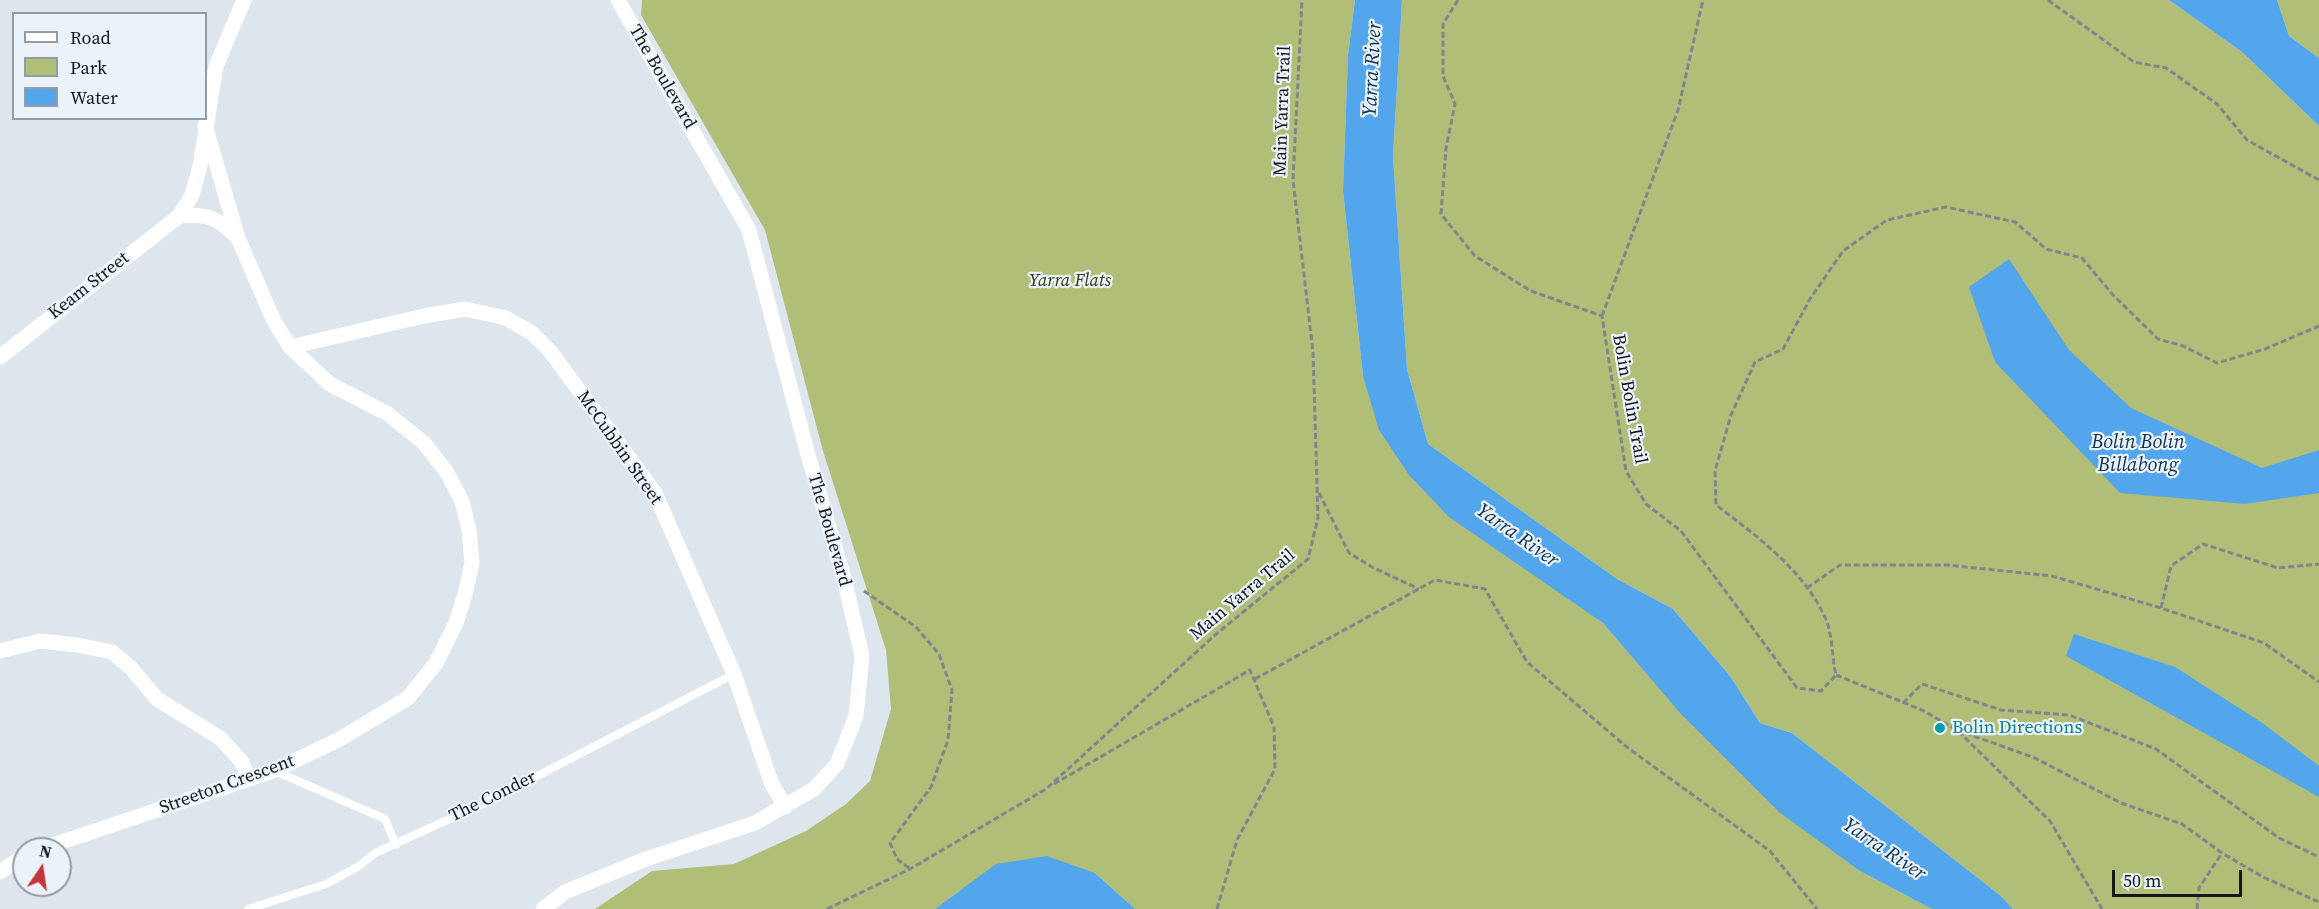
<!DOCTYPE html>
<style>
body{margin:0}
#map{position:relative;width:2319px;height:909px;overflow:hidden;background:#dde5ed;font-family:"Source Serif 4",serif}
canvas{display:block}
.legend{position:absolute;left:12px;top:12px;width:195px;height:108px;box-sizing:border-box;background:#ebf3fa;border:2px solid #959ba0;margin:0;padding:8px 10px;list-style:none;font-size:18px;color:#14171a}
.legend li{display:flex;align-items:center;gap:12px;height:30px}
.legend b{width:30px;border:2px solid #959ba0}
.north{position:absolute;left:12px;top:837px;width:60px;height:60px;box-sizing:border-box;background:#ebf3fa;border:2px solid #959ba0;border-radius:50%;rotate:13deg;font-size:16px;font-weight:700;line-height:24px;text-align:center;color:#14171a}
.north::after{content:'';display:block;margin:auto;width:21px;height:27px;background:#c53638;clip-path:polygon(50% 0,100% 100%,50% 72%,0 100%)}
.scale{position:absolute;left:2112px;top:870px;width:130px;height:27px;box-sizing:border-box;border:3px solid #14171a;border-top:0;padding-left:8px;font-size:18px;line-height:21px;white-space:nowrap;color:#14171a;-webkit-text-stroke:4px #ebf3fa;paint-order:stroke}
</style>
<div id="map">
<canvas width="2319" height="909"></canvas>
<ul class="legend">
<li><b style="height:8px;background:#fff"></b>Road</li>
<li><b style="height:16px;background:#b1be77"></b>Park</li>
<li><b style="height:16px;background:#53a6eb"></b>Water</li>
</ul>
<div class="north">N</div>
<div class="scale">50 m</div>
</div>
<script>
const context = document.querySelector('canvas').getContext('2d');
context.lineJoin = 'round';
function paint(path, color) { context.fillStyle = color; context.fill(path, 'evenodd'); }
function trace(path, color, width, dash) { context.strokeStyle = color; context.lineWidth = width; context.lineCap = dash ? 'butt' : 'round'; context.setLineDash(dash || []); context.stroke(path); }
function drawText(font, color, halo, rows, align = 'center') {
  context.font = font + ' "Source Serif 4",serif'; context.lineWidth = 4.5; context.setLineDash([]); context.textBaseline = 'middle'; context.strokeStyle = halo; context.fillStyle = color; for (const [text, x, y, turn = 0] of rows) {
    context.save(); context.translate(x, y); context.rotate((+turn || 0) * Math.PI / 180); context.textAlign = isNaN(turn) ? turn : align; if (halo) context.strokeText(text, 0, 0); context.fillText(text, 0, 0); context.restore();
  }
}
paint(new Path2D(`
 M642,0h713l-7,55 -5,136 20,185 182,205 58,42 81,93 176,155 72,38h-797l-40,-36 -133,16 -27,20h-340l57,-38 82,-7 72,-33 40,-27 24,-23 21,-72 -5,-59 -63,-199 -58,-221 -124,-215z
 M1402,0h767l73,52 77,74v783h-306l-12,-13 -209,-163 -32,-10 -30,-47 -57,-67 -56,-30 -189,-135 -21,-75 -14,-213z
 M2277,0h42v58l-30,-22z`), '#b1be77');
paint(new Path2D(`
 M1355,0h47l-9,156 14,213 21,75 189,135 56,30 57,67 30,47 32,10 209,163 12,13h-81l-72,-38 -81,-59 -98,-98 -78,-91 -154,-106 -40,-42 -30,-45 -16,-54 -20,-185 5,-136z
 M2169,0h108l12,36 30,22v68l-77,-74z
 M2009,259l60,91 62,58 131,60 57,-18v43l-74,11 -125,-11 -125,-131 -26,-75z
 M2074,634l101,33 86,55 58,44v31l-253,-141z
 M1047,856l48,17 40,36h-200l61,-45z`), '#53a6eb');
trace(new Path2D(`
 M1458,0l-15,24v52l12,28 -9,44 -5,66 34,42 56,35 71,25 24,155 20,33 35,27 116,157 24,3 15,-16c-4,-16 -3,-33 -8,-50 -18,-50 -71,-89 -112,-120l-1,-34 16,-56 24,-53 28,-13 27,-50 33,-48 44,-31 59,-13 69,15 31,27 36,9 31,37 45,44 25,7 34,17 48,-14 54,-23
 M2048,0l86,62 32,6 51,36 30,36 72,40
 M1602,316l76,-206 25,-110
 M1319,493l30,60 23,14 47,22
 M1807,588l33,-23h107l105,11 109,32 103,35 55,39
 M864,591l52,36 23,27 13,36 -4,50 -17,47 -41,56 7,16 13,10
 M2161,608l10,-42 32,-22 75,24 41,-4
 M1836,675l86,35 35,20 93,91 52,88
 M1255,679l180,-99 50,9 42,73 101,86 142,103 47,58
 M1903,703l19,-19 79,26 68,5 87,34 123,89 40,19
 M1957,730l78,28 86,45 61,21 40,29 41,24 56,25
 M1054,784l196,-114 24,57 1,42 -38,71 -20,69
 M827,909l83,-40 136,-80 169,-154 93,-76 10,-41 -5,-166 -20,-172 9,-180
 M2197,909l2,-21 23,-35`), '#80868c', 3, [6, 3]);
trace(new Path2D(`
 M275,771l110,48 11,26
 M248,909l78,-25 33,-18 16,-13 114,-52 245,-127`), '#fff', 8);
trace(new Path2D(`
 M179,216c28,-3 39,2 59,22
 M290,347l134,-31 41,-7 41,9 26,15 18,18 105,142 79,181 37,108 14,25
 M0,357l179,-141 13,-21 8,-29 16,-100 28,-66
 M0,651l40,-10 37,4 35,7 19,16 26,31 63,39 21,23 8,17
 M41,849l232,-78 67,-32 68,-41 28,-35 20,-40 9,-29 7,-31 -3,-33 -7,-29 -16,-30 -22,-28 -36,-29 -58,-30 -40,-37 -16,-26 -36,-83 -33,-113
 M0,872l24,-16
 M543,909l22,-17 81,-33 109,-36 59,-34 23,-25 19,-48 6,-60 -18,-78 -36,-123 -59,-225 -131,-230`), '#fff', 15);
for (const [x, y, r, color] of [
 [1940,728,6,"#0f9aa8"]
]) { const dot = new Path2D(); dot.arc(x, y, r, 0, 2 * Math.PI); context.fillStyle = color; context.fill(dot); trace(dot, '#ebf3fa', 2); }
drawText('18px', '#14171a', '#ebf3fa', [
 ["The Boulevard",662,77,60],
 ["Main Yarra Trail",1283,111,-88],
 ["Keam Street",89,286,-38],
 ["Bolin Bolin Trail",1629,399,80],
 ["McCubbin Street",619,448,55],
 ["The Boulevard",829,530,74],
 ["Main Yarra Trail",1243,595,-40],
 ["Streeton Crescent",227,785,-20],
 ["The Conder",493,797,-26]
]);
drawText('italic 18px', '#363c11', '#ebf3fa', [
 ["Yarra Flats",1070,281]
]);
drawText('18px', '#0d838f', '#ebf3fa', [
 ["Bolin Directions",1952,728]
], 'left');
drawText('italic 20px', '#10324e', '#ebf3fa', [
 ["Yarra River",1373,69,-87],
 ["Bolin Bolin",2138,443],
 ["Billabong",2138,466],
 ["Yarra River",1517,536,35],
 ["Yarra River",1884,850,34]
]);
</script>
